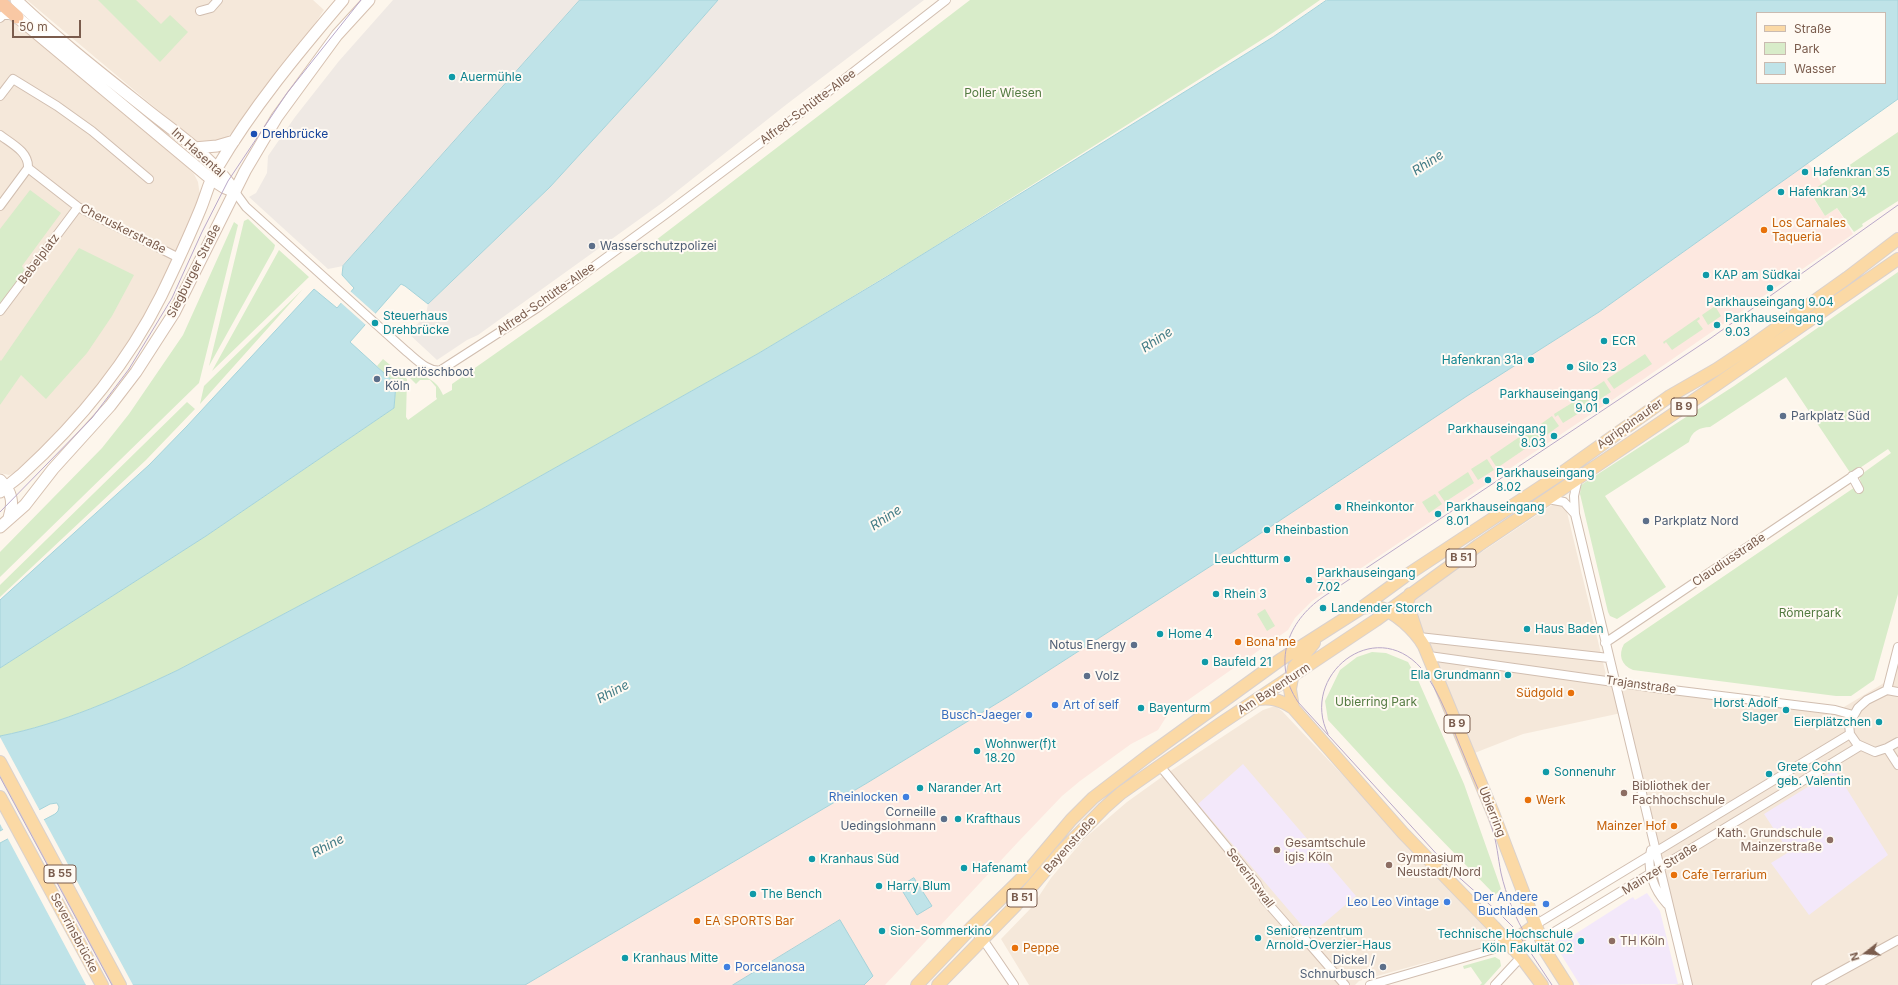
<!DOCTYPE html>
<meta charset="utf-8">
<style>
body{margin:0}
#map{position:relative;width:1898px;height:985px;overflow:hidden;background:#fdf6ec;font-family:Inter,sans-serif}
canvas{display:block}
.legend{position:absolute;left:1756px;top:12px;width:130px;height:72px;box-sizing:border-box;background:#fffaf3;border:1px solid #cabbb1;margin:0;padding:5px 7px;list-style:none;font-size:12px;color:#7a5c4d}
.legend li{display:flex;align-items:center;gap:8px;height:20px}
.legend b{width:20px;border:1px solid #cabbb1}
.north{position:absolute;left:1846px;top:933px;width:40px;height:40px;-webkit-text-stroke:3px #fffaf3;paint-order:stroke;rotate:253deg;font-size:11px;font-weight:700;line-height:16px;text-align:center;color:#7a5c4d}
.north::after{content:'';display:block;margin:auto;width:14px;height:18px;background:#7a5c4d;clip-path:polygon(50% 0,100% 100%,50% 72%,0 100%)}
.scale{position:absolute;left:12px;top:20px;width:69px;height:18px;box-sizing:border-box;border:2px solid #7a5c4d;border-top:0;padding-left:5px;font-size:12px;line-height:14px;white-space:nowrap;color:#7a5c4d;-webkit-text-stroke:3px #fffaf3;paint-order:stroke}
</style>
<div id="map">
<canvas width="1898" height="985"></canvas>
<ul class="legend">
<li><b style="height:5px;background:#fbd9a5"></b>Straße</li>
<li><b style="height:11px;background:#d8ecc9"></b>Park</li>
<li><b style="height:11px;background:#bfe3e8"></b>Wasser</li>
</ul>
<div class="north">N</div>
<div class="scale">50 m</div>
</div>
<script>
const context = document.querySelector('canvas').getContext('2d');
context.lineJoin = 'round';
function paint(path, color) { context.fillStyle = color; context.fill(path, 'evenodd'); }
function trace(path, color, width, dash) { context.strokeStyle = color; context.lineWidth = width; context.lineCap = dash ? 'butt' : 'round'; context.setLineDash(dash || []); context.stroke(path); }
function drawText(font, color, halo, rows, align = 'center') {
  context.font = font + ' Inter,sans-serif'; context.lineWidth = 4; context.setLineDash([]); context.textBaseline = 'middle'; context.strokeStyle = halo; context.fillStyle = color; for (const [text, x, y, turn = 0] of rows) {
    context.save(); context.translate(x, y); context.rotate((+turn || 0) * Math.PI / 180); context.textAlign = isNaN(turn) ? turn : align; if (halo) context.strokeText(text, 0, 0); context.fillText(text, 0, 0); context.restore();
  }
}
paint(new Path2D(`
 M27,0h286l11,10 -33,49 -58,73 -13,10 -19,1 -10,-5z
 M0,10l186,156 8,8 4,8 2,14 -23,54h-5l-3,6 3,4v9l-40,71 -41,56 -67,72 -15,7 -9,-2z
 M1555,503l11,5 42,175 226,30 60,-36 4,-16v324h-224l16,-4 -64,-269 -103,22 -51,20 -62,-154z
 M1275,706l7,5 213,225 -2,11 -69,16 -65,18 -4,4h-326l-28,-46 30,-31 20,-30 34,-40 42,-36 39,-28 97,-64z`), '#f5e8da');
paint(new Path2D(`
 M1808,163l14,21 -12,9 15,23 12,-8 16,26 -205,142 -336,225 -17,17 -7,12 -120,84 -10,16 -27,14 -51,37 -18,15 -43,45 -134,144h-360l342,-202 142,-87 222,-143 236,-157 132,-84z`), '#fde8e0');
paint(new Path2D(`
 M393,0h187l-237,266 -15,3 -79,-72 7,-4 11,-20 1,-17 27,-39 44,-56z
 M718,0h206l-137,104 -125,99 -184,132 -11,5 -30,20 -28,-26 17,-20 2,-10 122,-117 105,-115z`), '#efe9e4');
paint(new Path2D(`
 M1243,764l113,132 -46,39 -112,-131z
 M1835,770l53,85 -79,60 -38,-52 18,-11 -25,-38z
 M1647,893l13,18 18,73 -98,1 -26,-42 16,-10 2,3 61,-39 2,3z`), '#f3e8fa');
paint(new Path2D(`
 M98,0h38l25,24 9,-9 18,17 -28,30z
 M970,0h350l-46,32 -356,225 -159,96 -277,156 -304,161c-57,27 -116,54 -178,66v-68l206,-132 188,-128 2,-24 -19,-18 6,-7 24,20 -1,38 2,3 29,-21 -1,-2v-10l-6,-7h-10l-4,4 -8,-8 6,-7c13,11 22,9 29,26l9,-5v-6l191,-134z
 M1898,132v69l-36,23 1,2 -9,6 -17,-24 -12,8 -15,-24z
 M30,190l31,23 -39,53 4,7 -26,34v-78z
 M248,219l27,26 -1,4 -65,117 35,-145z
 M234,222l4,3 -39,158 -199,194v-25l102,-104 27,-34 54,-79z
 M79,248l55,27 -22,41 -25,37 -41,46 -25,-24 -21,30v-45l1,1z
 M279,250l30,27 -97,94z
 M1898,272v322l-24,86 -23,16h-15l-203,-26c-12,-5 -15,-15 -9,-26l237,-161 -2,-7 32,-23 -3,-4 -37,25 -65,-97 -76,50c-10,0 -19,5 -21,15l-84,54 61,91 -49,32 -7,-3 -2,-4 -28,-118 1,-9 153,-99z
 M303,289l-103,115 4,-18z
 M1715,306l6,10 -13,9 -6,-10z
 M1699,317l1,2 -3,2 6,8 -31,21 -6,-8 -2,2 -1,-2z
 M1645,354l7,10 -38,25 -7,-10z
 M1604,381l7,11 -14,9 -7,-11z
 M1588,393l1,2 -3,2 6,8 -29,18 -5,-8 -3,2 -1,-3z
 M187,402l8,7 -49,51 -146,137v-12z
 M1552,416l7,10 -14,10 -7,-10z
 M1534,427l7,11 -44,30 -7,-11z
 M1487,459l7,11 -16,10 -7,-11z
 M1468,472l6,11 -29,19 -7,-10z
 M1435,494l7,10 -13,9 -7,-11z
 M1265,609l10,17 -8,5 -10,-17z
 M1372,652l14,1 22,9 10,18 46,104 35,99 2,6 -6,6 -108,-111 -59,-64 -3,-19 15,-31 17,-13z
 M1495,957l5,3 1,6 -17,19h-4l2,-2 -11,-16 -7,2 -1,-3z`), '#d8ecc9');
const water = new Path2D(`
 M580,0h138l-63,72 -105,115 -122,117 -23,-18 -4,-2 -51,58 46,42 -2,24 -188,128 -206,132v-68l149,-135 38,-39 127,-137 23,19 17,-20 -12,-13 1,-9z
 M1327,0h571v99l-299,213 -132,84 -236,157 -222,143 -142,87 -342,202h-525v-142l55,-29 3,-3 1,-4 -2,-4 -7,1 -50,27v-95c62,-12 121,-39 178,-66l304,-161 277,-156 127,-76 387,-240zM1757,13h128v70h-128z
 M914,878l18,28 -15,9 -17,-28z
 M840,920l33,56 -9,9h-131z`);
paint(water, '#bfe3e8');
trace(water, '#a5d3da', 1);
paint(new Path2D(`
 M349,290l28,25 -10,11 -28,-25z
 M0,737l40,74 -36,20 -4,-7z
 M43,818l90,167h-47l-79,-148z`), '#fdf6ec');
const minor = new Path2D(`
 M200,11l11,-3 7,-8
 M0,18l3,-3h10
 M0,96l13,-17 44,27 35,25 57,48
 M0,135c12,9 29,17 28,33
 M28,168l50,39 101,51
 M235,192l11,15 160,144c9,7 22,22 35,19l96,-62 129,-94 131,-98 149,-116
 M0,206l28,-38
 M0,311l78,-104
 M1852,476l7,13
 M1578,478l-4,18 1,18 113,471
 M1548,499l16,3 10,11
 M1419,637l190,21
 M1605,643l254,-171
 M1429,656l227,32 179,22 18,5
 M1887,690l11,-43
 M1898,692l-11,-2 -20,10 -9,8 -9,16 1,10 7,10 18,8 12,-4 11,-6
 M1887,748l11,17
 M1160,766l97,118 7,15 29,33 12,7 40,46
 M1651,850c-5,20 3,40 16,54
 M1535,925l315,-191
 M971,928l11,10 32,47
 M1541,940l319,-194
 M1370,985l124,-36 3,-2 4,-11
 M1495,985l26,-28
 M1816,985l82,-45`);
const secondary = new Path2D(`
 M16,0c41,39 86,74 130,109 31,25 67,48 89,83
 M17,17l194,162 14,9 10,4
 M194,148l23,-2 17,-5
 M0,480c12,12 14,22 9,38
 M0,492c7,-6 14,-11 21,-17 56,-51 106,-111 140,-179 14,-29 27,-57 39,-86 6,-14 9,-29 17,-42 36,-61 81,-115 126,-168
 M0,527l25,-22 28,-36 57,-63 26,-34 38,-59 71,-142 32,-54 60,-82 32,-35`);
const primary = new Path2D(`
 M1410,594l-3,9 11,33
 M1362,608c5,-1 10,-2 15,-1 17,3 39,25 47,39l69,167 53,139 21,33
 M1258,699c13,-2 23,1 35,9l110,125 91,94 27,30 21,28
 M1293,708l-3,-19 4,-22 20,-24
 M0,762l120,223
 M0,797l102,188
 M1513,949l2,-9 20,-15
 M917,985l54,-57 52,-51 48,-57 22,-22 56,-43 131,-95 80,-51 44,-32 155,-102 111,-79 47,-27 33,-22 97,-69 51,-39
 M938,985l78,-80 45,-53 43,-44 17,-15 99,-69 156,-104 103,-75 221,-149 198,-137`);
const trunk = new Path2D(`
 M0,2l17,15`);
trace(minor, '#d1beb0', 10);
trace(secondary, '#d6c0b0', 13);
trace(primary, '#dad1cd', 14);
trace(trunk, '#dad1cd', 15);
trace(minor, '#fff', 8);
trace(secondary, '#fff', 11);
trace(primary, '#fbd9a5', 12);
trace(trunk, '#f9c8a4', 13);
trace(new Path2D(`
 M0,512l92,-94 37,-49 43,-71 30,-66 26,-51 59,-88 74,-93
 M1328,734c-29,-58 46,-119 93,-66 19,23 32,62 44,90 9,23 21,46 27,70 5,15 6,30 9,45 5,22 14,45 26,64
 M0,777l112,208
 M1552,985l-37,-56 -17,-17 -45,-40 -155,-170c-26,-39 -11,-80 25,-105l388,-259 187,-133`), '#b9a8c9', 1);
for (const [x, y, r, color] of [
 [452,77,4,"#0f9aa8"],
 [254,134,4,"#1a4fb4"],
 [1805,172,4,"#0f9aa8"],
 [1781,192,4,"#0f9aa8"],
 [1764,230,4,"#e8710a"],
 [592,246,4,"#5c6f8a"],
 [1706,275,4,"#0f9aa8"],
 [1770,288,4,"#0f9aa8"],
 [375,323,4,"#0f9aa8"],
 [1717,325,4,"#0f9aa8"],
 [1604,341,4,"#0f9aa8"],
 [1531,360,4,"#0f9aa8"],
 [1570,367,4,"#0f9aa8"],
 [377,379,4,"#5c6f8a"],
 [1606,401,4,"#0f9aa8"],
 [1783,416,4,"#5c6f8a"],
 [1554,436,4,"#0f9aa8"],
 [1488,480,4,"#0f9aa8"],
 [1338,507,4,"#0f9aa8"],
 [1438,514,4,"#0f9aa8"],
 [1646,521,4,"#5c6f8a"],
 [1267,530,4,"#0f9aa8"],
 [1287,559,4,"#0f9aa8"],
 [1309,580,4,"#0f9aa8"],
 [1216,594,4,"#0f9aa8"],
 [1323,608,4,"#0f9aa8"],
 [1527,629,4,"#0f9aa8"],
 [1160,634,4,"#0f9aa8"],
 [1238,642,4,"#e8710a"],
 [1134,645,4,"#5c6f8a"],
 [1205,662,4,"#0f9aa8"],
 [1508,675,4,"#0f9aa8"],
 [1087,676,4,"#5c6f8a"],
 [1571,693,4,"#e8710a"],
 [1055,705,4,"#3f7fe0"],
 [1141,708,4,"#0f9aa8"],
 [1786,710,4,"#0f9aa8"],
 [1029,715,4,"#3f7fe0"],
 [1879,722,4,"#0f9aa8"],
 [977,751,4,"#0f9aa8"],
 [1546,772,4,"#0f9aa8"],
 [1769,774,4,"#0f9aa8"],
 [920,788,4,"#0f9aa8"],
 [1624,793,4,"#8d6e63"],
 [906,797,4,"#3f7fe0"],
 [1528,800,4,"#e8710a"],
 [944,819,4,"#5c6f8a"],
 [958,819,4,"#0f9aa8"],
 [1674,826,4,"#e8710a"],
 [1830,840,4,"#8d6e63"],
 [1277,850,4,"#8d6e63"],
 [812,859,4,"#0f9aa8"],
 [1389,865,4,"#8d6e63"],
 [964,868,4,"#0f9aa8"],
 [1674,875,4,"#e8710a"],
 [879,886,4,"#0f9aa8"],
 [753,894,4,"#0f9aa8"],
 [1447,902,4,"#3f7fe0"],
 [1546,904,4,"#3f7fe0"],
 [697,921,4,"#e8710a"],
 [882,931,4,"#0f9aa8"],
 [1258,938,4,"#0f9aa8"],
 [1581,941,4,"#0f9aa8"],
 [1612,941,4,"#8d6e63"],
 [1015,948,4,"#e8710a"],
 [625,958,4,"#0f9aa8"],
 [727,967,4,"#3f7fe0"],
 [1383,967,4,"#5c6f8a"]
]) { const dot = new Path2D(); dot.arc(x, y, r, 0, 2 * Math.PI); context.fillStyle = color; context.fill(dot); trace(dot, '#fffaf3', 1.5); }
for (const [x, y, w] of [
 [1684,407,26],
 [1461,558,30],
 [1457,724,26],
 [60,874,32],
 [1022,898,30]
]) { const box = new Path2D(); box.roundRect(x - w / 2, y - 9, w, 18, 3); context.fillStyle = '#fffaf3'; context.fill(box); trace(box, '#7a5c4d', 1); }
drawText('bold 11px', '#7a5c4d', null, [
 ["B 9",1684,407],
 ["B 51",1461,558],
 ["B 9",1457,724],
 ["B 55",60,874],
 ["B 51",1022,898]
]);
drawText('12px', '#0d838f', '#fffaf3', [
 ["Auermühle",460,77],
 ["Hafenkran 35",1813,172],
 ["Hafenkran 34",1789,192],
 ["KAP am Südkai",1714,275],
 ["Parkhauseingang 9.04",1770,302,"center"],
 ["Steuerhaus",383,316],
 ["Drehbrücke",383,330],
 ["Parkhauseingang",1725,318],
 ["9.03",1725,332],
 ["ECR",1612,341],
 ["Hafenkran 31a",1523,360,"right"],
 ["Silo 23",1578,367],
 ["Parkhauseingang",1598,394,"right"],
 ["9.01",1598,408,"right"],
 ["Parkhauseingang",1546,429,"right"],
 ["8.03",1546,443,"right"],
 ["Parkhauseingang",1496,473],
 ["8.02",1496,487],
 ["Rheinkontor",1346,507],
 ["Parkhauseingang",1446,507],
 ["8.01",1446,521],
 ["Rheinbastion",1275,530],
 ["Leuchtturm",1279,559,"right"],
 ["Parkhauseingang",1317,573],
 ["7.02",1317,587],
 ["Rhein 3",1224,594],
 ["Landender Storch",1331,608],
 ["Haus Baden",1535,629],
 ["Home 4",1168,634],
 ["Baufeld 21",1213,662],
 ["Ella Grundmann",1500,675,"right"],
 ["Horst Adolf",1778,703,"right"],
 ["Slager",1778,717,"right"],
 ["Bayenturm",1149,708],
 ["Eierplätzchen",1871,722,"right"],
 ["Wohnwer(f)t",985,744],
 ["18.20",985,758],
 ["Grete Cohn",1777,767],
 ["geb. Valentin",1777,781],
 ["Sonnenuhr",1554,772],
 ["Narander Art",928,788],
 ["Krafthaus",966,819],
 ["Kranhaus Süd",820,859],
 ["Hafenamt",972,868],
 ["Harry Blum",887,886],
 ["The Bench",761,894],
 ["Sion-Sommerkino",890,931],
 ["Seniorenzentrum",1266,931],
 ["Arnold-Overzier-Haus",1266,945],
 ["Technische Hochschule",1573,934,"right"],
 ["Köln Fakultät 02",1573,948,"right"],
 ["Kranhaus Mitte",633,958]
], 'left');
drawText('12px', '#537a41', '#fffaf3', [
 ["Poller Wiesen",1003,93],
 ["Römerpark",1810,613],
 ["Ubierring Park",1376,702]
]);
drawText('12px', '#7a5c4d', '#fffaf3', [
 ["Alfred-Schütte-Allee",808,107,-37],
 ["Im Hasental",198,153,42],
 ["Cheruskerstraße",123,229,27],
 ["Bebelplatz",39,259,-53],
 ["Siegburger Straße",194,271,-63],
 ["Alfred-Schütte-Allee",546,299,-35],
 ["Agrippinaufer",1630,424,-35],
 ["Claudiusstraße",1729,560,-34],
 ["Trajanstraße",1641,685,8],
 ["Am Bayenturm",1274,689,-33],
 ["Ubierring",1492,812,68],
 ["Bayenstraße",1070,845,-48],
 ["Mainzer Straße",1660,869,-32],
 ["Severinswall",1250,878,53],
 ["Severinsbrücke",74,933,62]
]);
drawText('12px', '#164399', '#fffaf3', [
 ["Drehbrücke",262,134]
], 'left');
drawText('12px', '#c56008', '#fffaf3', [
 ["Los Carnales",1772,223],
 ["Taqueria",1772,237],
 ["Bona'me",1246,642],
 ["Südgold",1563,693,"right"],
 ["Werk",1536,800],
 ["Mainzer Hof",1666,826,"right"],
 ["Cafe Terrarium",1682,875],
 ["EA SPORTS Bar",705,921],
 ["Peppe",1023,948]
], 'left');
drawText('12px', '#4e5e75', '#fffaf3', [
 ["Wasserschutzpolizei",600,246],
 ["Feuerlöschboot",385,372],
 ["Köln",385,386],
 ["Parkplatz Süd",1791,416],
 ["Parkplatz Nord",1654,521],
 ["Notus Energy",1126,645,"right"],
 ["Volz",1095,676],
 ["Corneille",936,812,"right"],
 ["Uedingslohmann",936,826,"right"],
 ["Dickel /",1375,960,"right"],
 ["Schnurbusch",1375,974,"right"]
], 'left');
drawText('12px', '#366cbe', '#fffaf3', [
 ["Art of self",1063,705,"left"],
 ["Busch-Jaeger",1021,715],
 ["Rheinlocken",898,797],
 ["Der Andere",1538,897],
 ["Buchladen",1538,911],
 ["Leo Leo Vintage",1439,902],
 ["Porcelanosa",735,967,"left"]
], 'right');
drawText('12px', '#785e54', '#fffaf3', [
 ["Bibliothek der",1632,786],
 ["Fachhochschule",1632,800],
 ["Kath. Grundschule",1822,833,"right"],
 ["Mainzerstraße",1822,847,"right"],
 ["Gesamtschule",1285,843],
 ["igis Köln",1285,857],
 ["Gymnasium",1397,858],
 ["Neustadt/Nord",1397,872],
 ["TH Köln",1620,941]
], 'left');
drawText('italic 13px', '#437c86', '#fffaf3', [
 ["Rhine",1428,163,-33],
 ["Rhine",1157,340,-33],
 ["Rhine",886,518,-33],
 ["Rhine",613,692,-28],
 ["Rhine",328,846,-28]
]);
</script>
